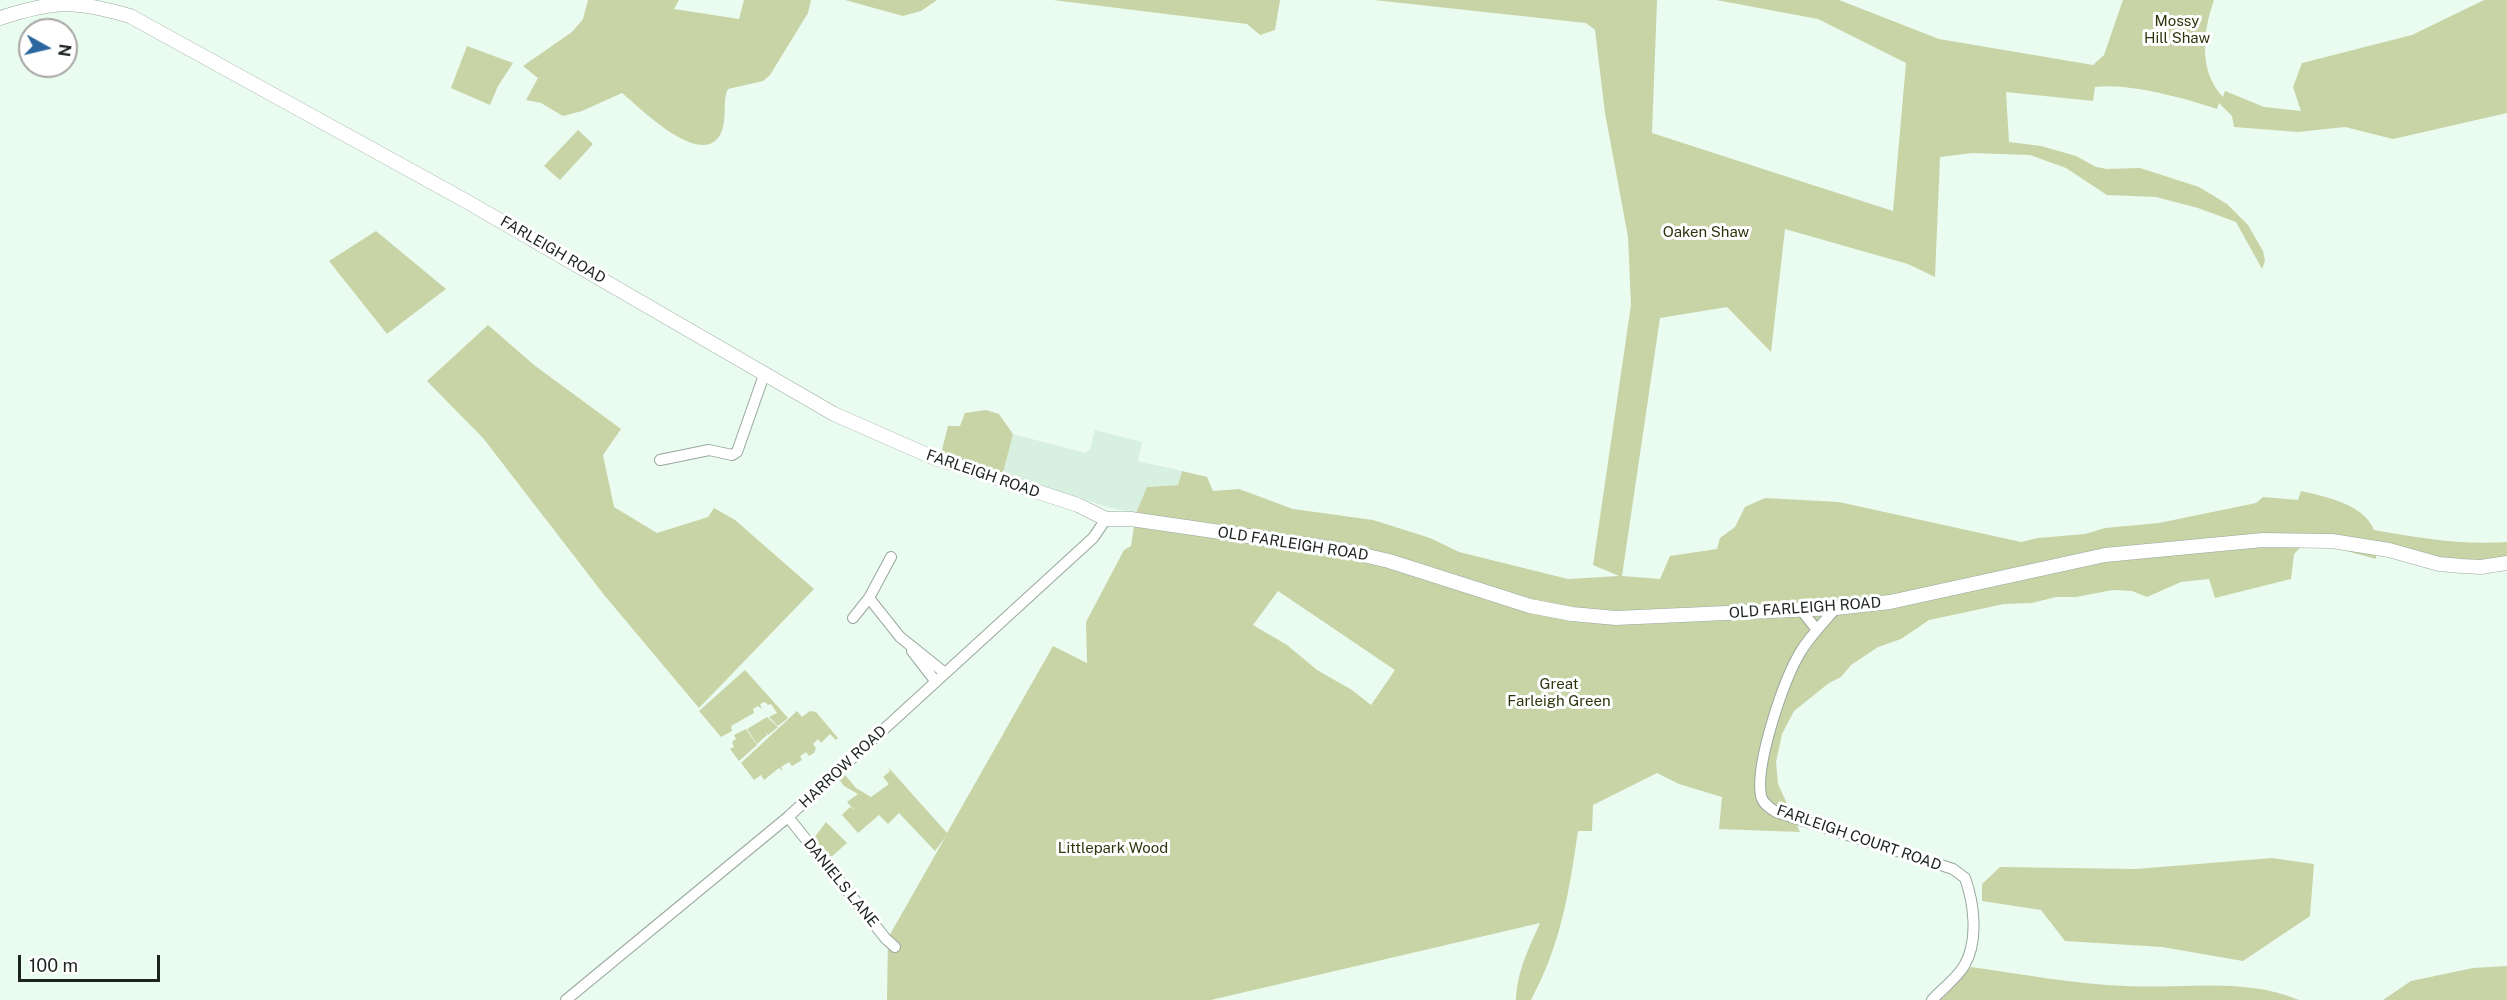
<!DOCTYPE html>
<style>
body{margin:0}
#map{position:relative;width:2507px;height:1000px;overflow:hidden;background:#eafbf0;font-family:"Public Sans",sans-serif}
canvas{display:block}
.north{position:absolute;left:18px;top:18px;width:60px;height:60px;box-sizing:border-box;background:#fff;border:2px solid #a5a7a5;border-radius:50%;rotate:98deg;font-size:16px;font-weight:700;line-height:24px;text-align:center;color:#1d231f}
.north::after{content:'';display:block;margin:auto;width:21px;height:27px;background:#2b679e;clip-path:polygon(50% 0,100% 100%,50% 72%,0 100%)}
.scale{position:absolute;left:18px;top:955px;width:142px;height:27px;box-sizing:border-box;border:3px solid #1d231f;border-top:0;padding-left:8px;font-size:18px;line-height:21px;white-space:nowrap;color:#1d231f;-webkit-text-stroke:4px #fff;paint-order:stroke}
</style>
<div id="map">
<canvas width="2507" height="1000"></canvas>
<div class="north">N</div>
<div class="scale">100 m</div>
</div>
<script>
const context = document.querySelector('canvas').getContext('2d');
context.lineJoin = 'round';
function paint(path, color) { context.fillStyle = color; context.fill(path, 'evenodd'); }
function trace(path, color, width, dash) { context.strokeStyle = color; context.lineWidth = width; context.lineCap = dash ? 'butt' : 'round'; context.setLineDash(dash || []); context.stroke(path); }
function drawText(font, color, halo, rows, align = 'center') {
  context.font = font + ' "Public Sans",sans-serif'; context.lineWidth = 6; context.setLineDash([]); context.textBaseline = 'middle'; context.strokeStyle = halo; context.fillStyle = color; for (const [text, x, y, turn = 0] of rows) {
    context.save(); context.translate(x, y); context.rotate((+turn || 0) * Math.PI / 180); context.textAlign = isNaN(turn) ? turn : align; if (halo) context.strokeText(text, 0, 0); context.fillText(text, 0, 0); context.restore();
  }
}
paint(new Path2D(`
 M1095,430l47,12 -4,19 44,10 -4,14 -31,2 -11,26 -29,-6 -32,-11 -3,2 -70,-21 11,-43 72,19 5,-4z`), '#d8f0e0');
paint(new Path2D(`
 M588,0h91l-5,9 65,10 5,-19h67l-3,13 -38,62 -7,6 -35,8c-6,10 0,32 -8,46 -20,34 -82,-29 -98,-42l-40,18 -19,5 -22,-13 -15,-3 12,-22 -15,-12 49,-34 11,-13z
 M845,0h92l-16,11 -18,5z
 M1053,0h227l-5,30 -15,5 -13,-11z
 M1374,0h283l-5,133 241,78 13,-148 -88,-44 -102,-19h123l100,39 154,26 11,-10 19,-55h91c-11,31 -16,71 9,97l2,-6 39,16 37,4 -8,-24 9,-24 110,-28 72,-35h23v113l-114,26 -48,-12 -47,5 -64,-5 -2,-11 -13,-13 -2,6c-33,-11 -88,-26 -122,-22l-2,14 -87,-9 3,50 32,4 35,10 20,11 11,2 33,-1 59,19 28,17 21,21 15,26 2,10 -3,8 -26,-47 -38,-14 -42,-11 -49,-2 -41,-27 -36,-13 -58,-2 -32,4 -5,120 -27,-13 -123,-35 -14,123 -44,-45 -67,11 -38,258 38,3 10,-23 47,-7 3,-11 15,-11 10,-20 20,-9 74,4 182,40 17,-4 47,-4 20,-6 54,-5 97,-20 7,-6 35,3 3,-9c25,6 63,13 73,39 45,8 87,15 133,12v15l-30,5 -101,-9v6l-48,-13 -27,1 -7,7 -3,25 -76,19 -6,-19 -28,3 -34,15 -15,-6 -19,-1 -37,7h-20l-24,6 -28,1 -75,16 -28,19 -23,8 -27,18 -10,12 -12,6 -35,28 -12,23 -6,28 2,22 22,48 -81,-3 3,-32 -43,-13 -22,-11 -64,32 -1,26h-14c-9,62 -17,113 -47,169h-15c1,-29 13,-52 24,-77l-329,77h-324l1,-62 58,-102 -11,15 -36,-38 -11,11 -9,-9 -21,18 -16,-18 8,-8 5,4 -8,-9 11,-8 -14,-8 -5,-7 6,-4 11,13 15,9 18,-13 -6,-7 7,-6 -2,-4 59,66 106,-187 34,17 -1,-41 38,-72 7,-4 5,-33 11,-26 31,-2 4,-14 25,6 6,14 26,-2 54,20 80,11 57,18 29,14 109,27 51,-3 -26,-11 38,-260 -3,-68 -23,-124 -10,-83 -9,-7zM1278,591l117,79 -24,35 -19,-15 -35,-20 -30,-25 -34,-20z
 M467,46l46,17 -15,23 -8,19 -39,-17z
 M578,130l15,14 -33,36 -16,-14z
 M376,231l70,58 -59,45 -58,-73z
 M488,325l46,40 87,64 -18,26 11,52 43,26 51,-16 6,-9 21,12 79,69 -115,119 -94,-112 -122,-158 -56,-57z
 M986,410l13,4 14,20 -11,43 -61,-23 7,-28h12l5,-13z
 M745,670l43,48 -10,8 -9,-9 8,-4 -6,-9 -3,1 -3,-3 -5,2 2,5 -4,-3 -5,3 1,4 -23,13 1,5 -11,6 -22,-26z
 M797,711l5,6 8,-6 6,1 22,26 -2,2 -6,-6 -9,9 -3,-4 -5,5 3,4 -2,5 -5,3 -3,-4 -6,4 2,4 -10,6 -3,-4 -8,5 2,4 -4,-3 -15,12 -3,-5 -7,5 -13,-17z
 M767,717l11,10 -10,8 -3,-3 2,3 -10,9 -10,-15z
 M746,729l11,16 -18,16 -9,-12 4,-2 -2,-5 4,-3 -2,-4z
 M826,822l21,21 -17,15 -16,-20z
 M2272,858l42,6 -4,52 -67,45 -81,-14 -97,-6 -24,-31 -59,-9v-17l18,-17 136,2z
 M2507,966v34h-124l28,-19 62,-13z
 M1971,967c51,7 103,17 155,19 57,3 119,-9 173,14h-362z`), '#c8d4a6');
const minor = new Path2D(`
 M660,460l49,-10 23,5 5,-3 27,-77
 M869,598l31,39 45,36
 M1836,608c-12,14 -25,27 -35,43 -17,28 -46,112 -40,145 2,8 9,12 15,16l177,57 12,9c9,25 14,63 -1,88 -7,12 -22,23 -32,34
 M1802,611l15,19
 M853,618l16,-20 22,-41
 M912,651l24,31
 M788,817l98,122 9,8
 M566,1000l222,-183 305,-279 13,-19`);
const tertiary = new Path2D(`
 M0,18c55,-18 75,-18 130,-2l336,185 368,213 98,43 146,48 28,14h25l206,30 52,12 141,45 42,8 44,4 220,-10 54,-6 215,-47 158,-15 69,1 57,9 50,14 23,2 19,1 26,-4`);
trace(minor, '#98a89d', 12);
trace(tertiary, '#98a89d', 15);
trace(minor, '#fff', 10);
trace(tertiary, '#fff', 14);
drawText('15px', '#2e360e', '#fff', [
 ["Mossy",2177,21],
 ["Hill Shaw",2177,38],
 ["Oaken Shaw",1706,232],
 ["Great",1559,684],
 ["Farleigh Green",1559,701],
 ["Littlepark Wood",1113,848]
]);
drawText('15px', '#1d231f', '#fff', [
 ["FARLEIGH ROAD",553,250,30],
 ["FARLEIGH ROAD",983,474,19],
 ["OLD FARLEIGH ROAD",1293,544,9],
 ["OLD FARLEIGH ROAD",1805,608,-4],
 ["HARROW ROAD",843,767,-43],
 ["FARLEIGH COURT ROAD",1859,838,19],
 ["DANIELS LANE",841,883,51]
]);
</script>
